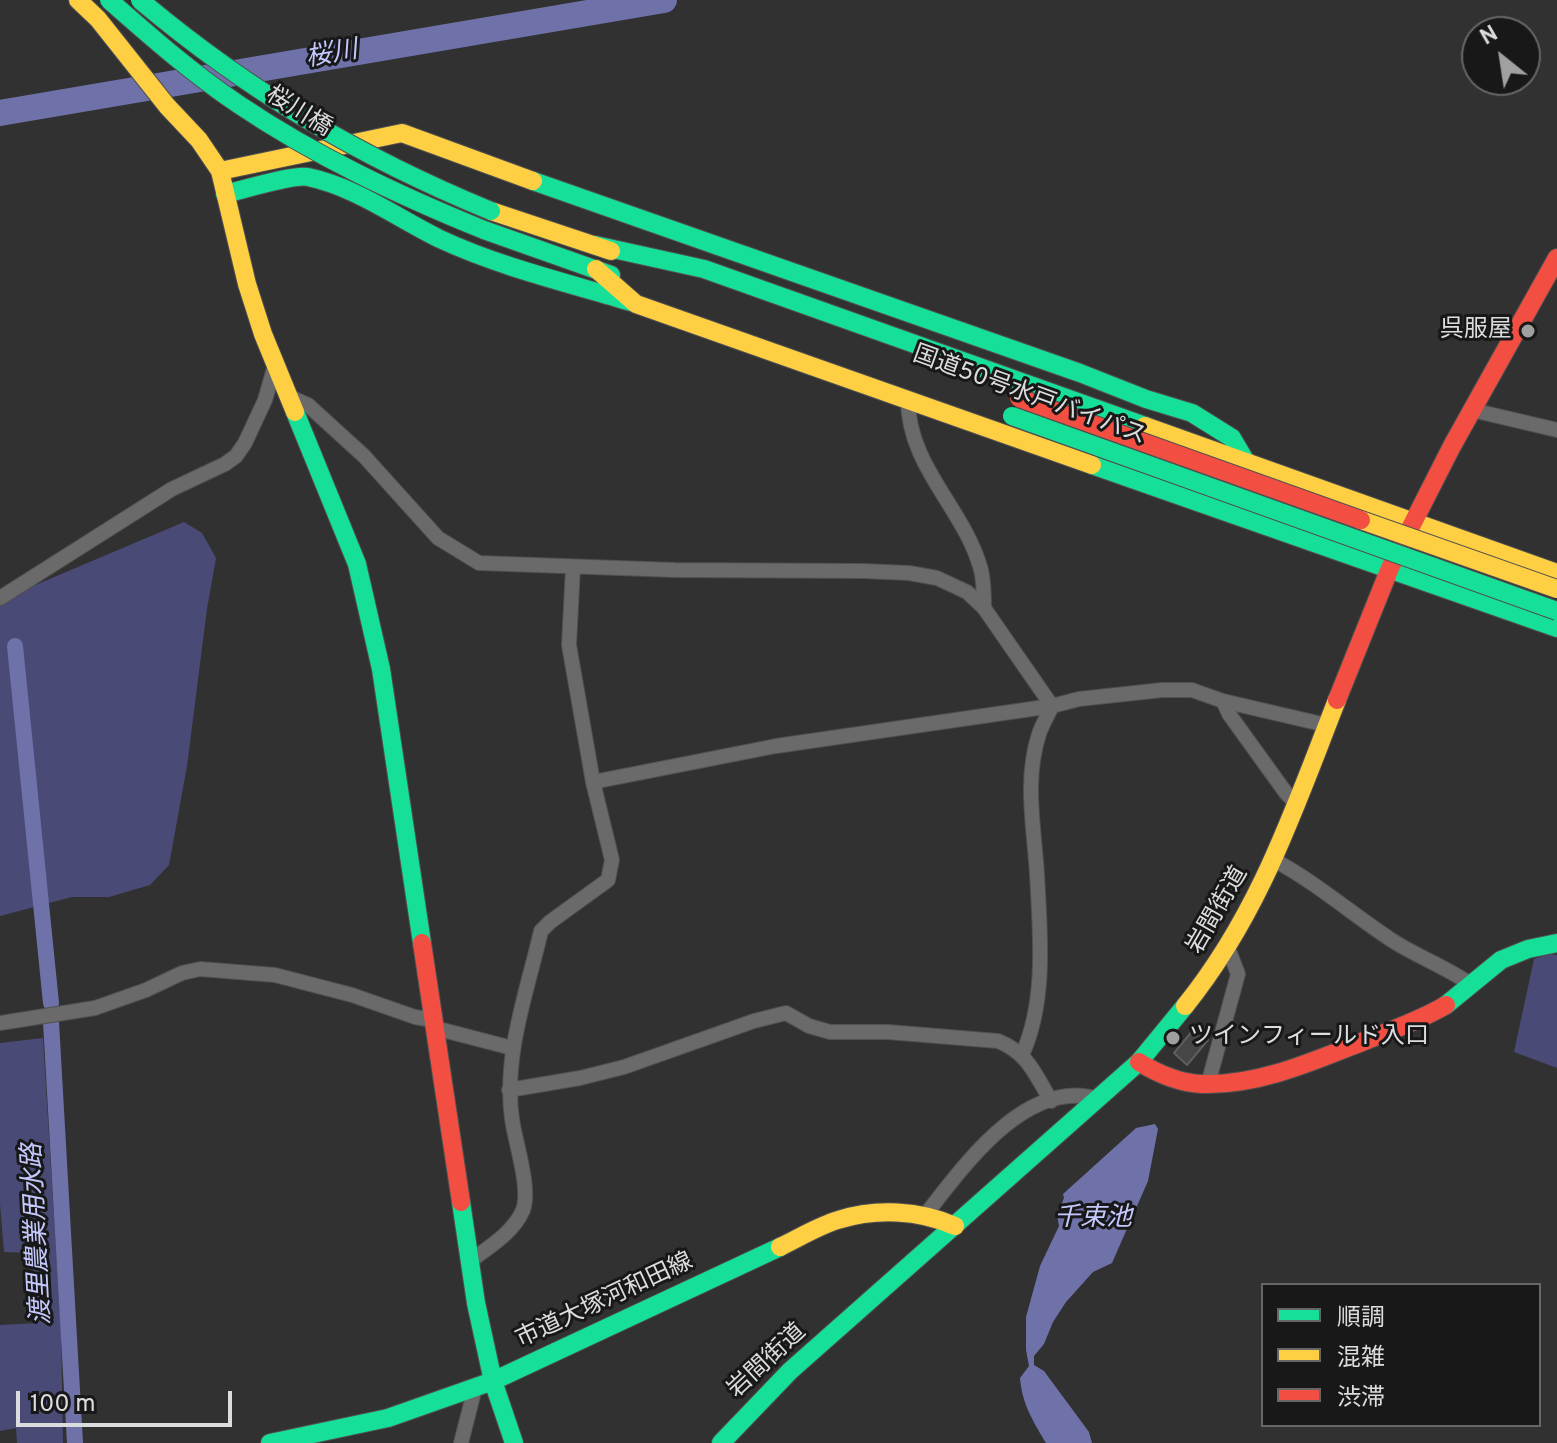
<!DOCTYPE html>
<meta charset="utf-8">
<style>
body{margin:0}
#map{position:relative;width:1557px;height:1443px;overflow:hidden;background:#313132;font-family:Overpass,"Noto Sans JP",sans-serif}
canvas{display:block}
.legend{position:absolute;left:1261px;top:1283px;width:280px;height:144px;box-sizing:border-box;background:#181819;border:2px solid #666667;margin:0;padding:10px 14px;list-style:none;font-size:24px;color:#dbdcdd}
.legend li{display:flex;align-items:center;gap:16px;height:40px}
.legend b{width:40px;border:2px solid #666667}
.north{position:absolute;left:1461px;top:16px;width:80px;height:80px;box-sizing:border-box;background:#181819;border:2px solid #666667;border-radius:50%;rotate:330deg;font-size:22px;font-weight:700;line-height:32px;text-align:center;color:#dbdcdd}
.north::after{content:'';display:block;margin:auto;width:28px;height:36px;background:#a0a0a1;clip-path:polygon(50% 0,100% 100%,50% 72%,0 100%)}
.scale{position:absolute;left:16px;top:1391px;width:216px;height:36px;box-sizing:border-box;border:4px solid #dbdcdd;border-top:0;padding-left:10px;font-size:24px;line-height:28px;white-space:nowrap;color:#dbdcdd;-webkit-text-stroke:6px #181819;paint-order:stroke}
</style>
<div id="map">
<canvas width="1557" height="1443"></canvas>
<ul class="legend">
<li><b style="height:10px;background:#16e098"></b>順調</li>
<li><b style="height:10px;background:#ffcf43"></b>混雑</li>
<li><b style="height:10px;background:#f24e42"></b>渋滞</li>
</ul>
<div class="north">N</div>
<div class="scale">100 m</div>
</div>
<script>
const context = document.querySelector('canvas').getContext('2d');
context.lineJoin = 'round';
function paint(path, color) { context.fillStyle = color; context.fill(path, 'evenodd'); }
function trace(path, color, width, dash) { context.strokeStyle = color; context.lineWidth = width; context.lineCap = dash ? 'butt' : 'round'; context.setLineDash(dash || []); context.stroke(path); }
function drawText(font, color, halo, rows, align = 'center') {
  context.font = font + ' Overpass,"Noto Sans JP",sans-serif'; context.lineWidth = 6; context.setLineDash([]); context.textBaseline = 'middle'; context.strokeStyle = halo; context.fillStyle = color; for (const [text, x, y, turn = 0] of rows) {
    context.save(); context.translate(x, y); context.rotate((+turn || 0) * Math.PI / 180); context.textAlign = isNaN(turn) ? turn : align; if (halo) context.strokeText(text, 0, 0); context.fillText(text, 0, 0); context.restore();
  }
}
paint(new Path2D(`
 M184,522l18,11 14,25 -9,51 -20,157 -18,99 -19,20 -41,12h-37l-72,19v-316z
 M1548,954l9,1v113l-43,-16 20,-93z
 M43,1038l18,293 2,112h-46l-1,-15 -16,3v-106l38,-2 -7,-70 -27,-1 -4,-48v-161z`), '#4a4a76');
paint(new Path2D(`
 M1155,1124l3,5 -10,52 -36,82 -19,9 -27,30 -13,20 -9,22 -10,12v9l10,6 45,61 3,11h-46c-13,-22 -24,-39 -26,-65l9,-12 -3,-16v-33l14,-51 19,-40 -2,-11 7,-17 -1,-4 73,-66z`), '#6f71a9');
trace(new Path2D(`
 M15,646l36,357
 M51,1022l24,421`), '#6f71a9', 16);
trace(new Path2D(`
 M0,113l664,-113`), '#6f71a9', 26);
const building = new Path2D(`
 M1198,1024l12,9 -5,5 3,2 -21,25 -13,-12z`);
paint(building, '#464647');
trace(building, '#5e5e5f', 2);
const street = new Path2D(`
 M288,396l20,9 56,51 74,82 41,25 196,7 188,1 46,2 28,5 30,14 17,16 68,98
 M908,398c-1,68 57,111 73,172 3,12 3,26 3,38
 M1472,410l85,20
 M0,598l172,-109 53,-25 11,-8 9,-13 20,-43 10,-35
 M1223,701l6,13 57,79 10,10
 M593,782l183,-36 276,-40 27,-7 83,-9h30l31,11 103,24
 M1274,860c43,23 79,55 119,81 25,16 53,26 77,43
 M0,1023l95,-15 51,-18 36,-17 18,-4 75,6 77,20 63,22 18,3
 M435,1028l77,20
 M1022,1055c25,-55 18,-123 15,-181 -3,-47 -13,-94 2,-140 3,-9 9,-19 13,-28
 M1208,1084l30,-110 -10,-26
 M509,1090l71,-12 44,-11 130,-46 32,-8 23,13 21,6h58l110,9c30,12 37,33 53,60
 M926,1214c37,-47 100,-137 172,-115
 M470,1261c18,-13 44,-29 53,-51 8,-22 -8,-68 -11,-91 -9,-63 15,-127 29,-188l9,-9 58,-42 4,-20 -19,-78 -24,-137 4,-78
 M461,1443l14,-55`);
const fast = new Path2D(`
 M533,181l547,192 66,26 46,14 40,25 13,22
 M225,194c17,-4 69,-20 83,-17 48,10 89,41 132,62 60,28 128,44 191,63
 M484,230l127,45
 M595,245l109,24 441,157
 M295,412l62,152 24,105 41,274
 M1092,465l465,163
 M1446,1005l55,-45 27,-11 29,-6
 M461,1202l15,101 17,78 21,62
 M270,1443l118,-25 105,-37 287,-134
 M721,1443l69,-72 349,-309 46,-56`);
const slow = new Path2D(`
 M78,0l20,19 69,87 32,34 21,31 27,113 16,50 32,78
 M220,171l182,-38 131,48
 M491,211l120,40
 M596,269l40,35 456,161
 M1145,426l412,147
 M1185,1006c75,-93 109,-197 152,-306
 M780,1247c19,-9 38,-21 58,-27 38,-12 81,-10 117,6`);
const jam = new Path2D(`
 M1337,700l53,-132 62,-122 105,-188
 M422,943l39,259
 M1139,1062c19,12 40,21 63,22 57,2 114,-24 165,-44 27,-11 54,-20 79,-35`);
trace(street, '#505050', 16);
trace(fast, '#505050', 20);
trace(slow, '#505050', 20);
trace(jam, '#505050', 20);
trace(street, '#6a6a6b', 14);
trace(fast, '#16e098', 18);
trace(slow, '#ffcf43', 18);
trace(jam, '#f24e42', 18);
const fastBridge = new Path2D(`
 M109,0c42,37 83,73 129,104 77,52 160,91 246,126
 M140,0c108,91 220,157 351,211
 M1012,416l545,195`);
const slowBridge = new Path2D(`
 M1361,520l196,69`);
const jamBridge = new Path2D(`
 M1019,398l342,122`);
trace(fastBridge, '#505050', 20, []);
trace(slowBridge, '#505050', 20, []);
trace(jamBridge, '#505050', 20, []);
trace(fastBridge, '#16e098', 18);
trace(slowBridge, '#ffcf43', 18);
trace(jamBridge, '#f24e42', 18);
for (const [x, y, r, color] of [
 [1528,331,8,"#a0a0a1"],
 [1173,1038,8,"#a0a0a1"]
]) { const dot = new Path2D(); dot.arc(x, y, r, 0, 2 * Math.PI); context.fillStyle = color; context.fill(dot); trace(dot, '#181819', 3); }
drawText('24px', '#dbdcdd', '#181819', [
 ["桜川橋",298,113,32],
 ["国道50号水戸バイパス",1029,397,20],
 ["岩間街道",1219,911,-60],
 ["市道大塚河和田線",605,1302,-25],
 ["岩間街道",768,1362,-43]
]);
drawText('24px', '#dbdcdd', '#181819', [
 ["呉服屋",1512,331],
 ["ツインフィールド入口",1189,1038,"left"]
], 'right');
drawText('italic 26px', '#c4c8fd', '#181819', [
 ["桜川",332,56,-10],
 ["千束池",1093,1220],
 ["渡里農業用水路",39,1234,-93]
]);
</script>
